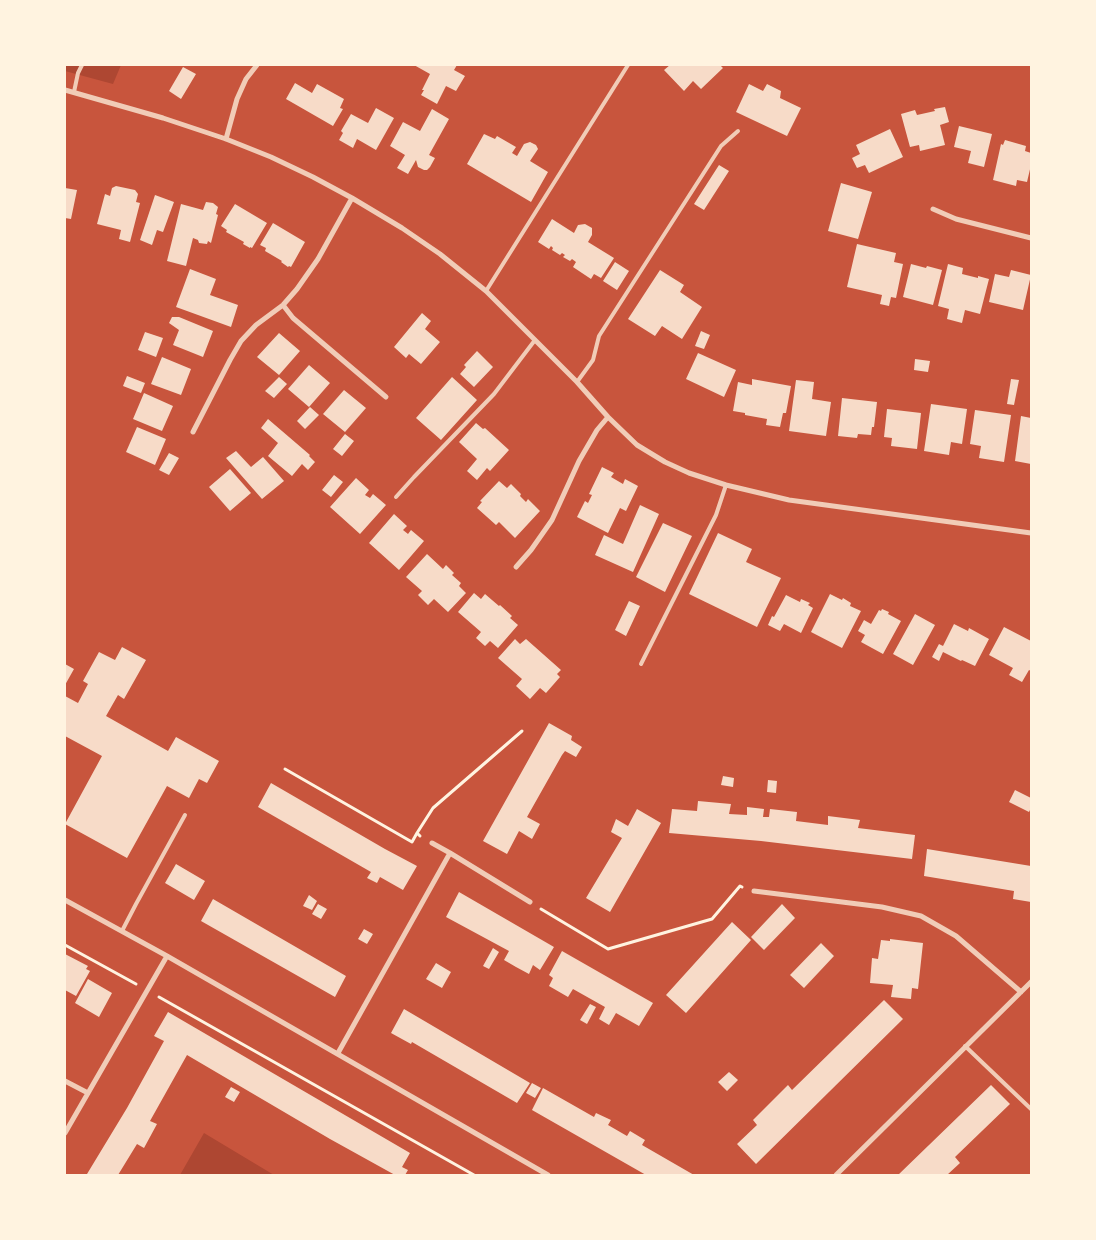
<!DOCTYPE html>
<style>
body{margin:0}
#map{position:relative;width:1096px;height:1240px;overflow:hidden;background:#c8553d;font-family:Overpass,sans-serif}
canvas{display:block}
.frame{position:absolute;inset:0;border:66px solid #fff3e0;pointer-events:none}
</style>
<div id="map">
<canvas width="1096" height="1240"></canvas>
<div class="frame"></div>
</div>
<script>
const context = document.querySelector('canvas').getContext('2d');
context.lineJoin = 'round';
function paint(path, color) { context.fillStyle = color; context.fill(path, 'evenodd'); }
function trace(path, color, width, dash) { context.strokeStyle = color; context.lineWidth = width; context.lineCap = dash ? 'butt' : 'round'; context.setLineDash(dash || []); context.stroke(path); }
paint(new Path2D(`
 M65,65h56l-8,19 -48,-13z
 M204,1133l70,42h-94z`), '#ae4732');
paint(new Path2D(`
 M414,65h43l-3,5 11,6 -9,15 -10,-5 -9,18 -16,-9 3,-5h-2l8,-16z
 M670,65h50l3,3 -22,21 -8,-8 -9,10 -20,-21z
 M183,67l13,7 -15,25 -12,-8z
 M295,83l17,10 5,-9 27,15 -4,9 3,1 -10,17 -47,-27z
 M749,84l14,7 4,-7 14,7 -1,7 21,10 -14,28 -51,-24z
 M945,107l4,15 -9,3 5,20 -25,6 -1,-6 -9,2 -9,-33 14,-4 2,5 18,-4 -1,-2z
 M376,108l18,10 -18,32 -19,-11 -4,9 -14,-8 4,-7 -2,-2 10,-17 17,9z
 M432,109l17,10 -20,36 6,3 -5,9 -3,3h-3l-6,-3 -2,-7 -8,14 -11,-6 8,-13 -15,-9 13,-24 17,9z
 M959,126l33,8 -8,33 -16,-4 3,-12 -17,-4z
 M890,129l13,28 -34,16 -4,-8 -8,3 -5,-10 8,-4 -4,-9z
 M484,134l11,5 2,-3 19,11 -4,6 5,3 7,-12 6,-2 6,3 2,4 -8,12 18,11 -17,30 -64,-38z
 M1005,140l21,6 -1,5 6,2v12l-4,17 -10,-2 -1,6 -23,-6 8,-36 2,1z
 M719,165l10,6 -25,39 -10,-6z
 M841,183l31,9 -14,47 -30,-8z
 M116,186l19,4 3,4 -2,8 4,1 -10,39 -11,-3 2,-9 -24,-6 8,-30 5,2 2,-8z
 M65,188l12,2 -6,29 -6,-1z
 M155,195l19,7 -11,30 -6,-2 -5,15 -12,-5z
 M206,202l7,1 5,4 -2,7 2,1 -7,28 -3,-2 -1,3 -8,-1 -1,-3 -5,-2 -7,28 -19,-5 14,-57 22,6z
 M235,204l32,19 -15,25 -2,-1v1l-7,-4 1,-2 -18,-10 1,-2 -6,-4z
 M552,219l22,14 4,-8 7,-1 7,4v7l-4,7 26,16 -13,20 -7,-4 -3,5 -18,-12 3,-5 -4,-3 -2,2 -7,-4 2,-2 -3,-2 -2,2 -8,-5 1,-2 -2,-2 -2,3 -11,-7z
 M273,223l32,19 -14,25 -2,-1 -1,1 -7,-5 1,-1 -17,-10 1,-3 -6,-3z
 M857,244l39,9 -2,9 9,2 -7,34 -5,-1 -2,9 -9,-2 2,-9 -35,-8z
 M615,262l14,9 -12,19 -14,-9z
 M911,264l15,4 1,-2 15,4 -9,35 -30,-8z
 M948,264l15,4 -1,6 16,4v-2l11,3 -9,35 -15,-4 -3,13 -15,-4 2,-10 -11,-3z
 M190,269l26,10 -6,16 28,10 -7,22 -55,-20z
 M660,270l24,15 -4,7 22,15 -20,32 -20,-13 -7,10 -27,-17z
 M1011,270l20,5 -8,35 -34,-8 6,-28 14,3z
 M422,313l9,8 -6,8 15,13 -19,22 -12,-10 -3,4 -12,-11z
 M172,317h7l34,14 -10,26 -30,-12 6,-15 -10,-7z
 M701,331l9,4 -6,14 -9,-3z
 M145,332l18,6 -7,19 -18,-7z
 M279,333l21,18 -21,24 -22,-18z
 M477,351l16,16 -19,20 -14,-13 6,-7 -2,-2z
 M698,353l38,17 -12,27 -38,-18z
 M162,357l29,12 -10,26 -30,-11z
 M915,359l15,2 -2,11 -14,-2z
 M309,365l21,18 -21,24 -21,-18z
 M127,376l18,7 -4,10 -18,-7z
 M279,377l8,7 -13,14 -9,-7z
 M452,377l25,23 -36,40 -25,-22z
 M752,379l39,7 -5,27h-3l-3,14 -14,-2 1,-6 -22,-4v-2l-12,-2 5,-29 14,3z
 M1011,379l8,1 -5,25 -7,-1z
 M796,380l18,2 -2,17 19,3 -5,34 -37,-5z
 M344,390l22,18 -21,24 -22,-18z
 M144,393l29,13 -11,25 -29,-12z
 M842,398l35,4 -3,25h-2l-1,8 -13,-1 -1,4 -19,-2z
 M931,404l36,5 -5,35 -11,-2 -2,13 -25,-4z
 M310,407l9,8 -14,14 -8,-8z
 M887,409l34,4 -4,36 -26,-3 1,-8 -8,-1z
 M975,410l36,5 -7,47 -25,-4 2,-12 -11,-2z
 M1021,416l10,2v46l-16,-3z
 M268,419l42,36 -1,1 6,6 -7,8 -6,-6 -10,12 -24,-20 10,-13 -17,-15z
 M476,423l7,6 2,-1 24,22 -19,21 -3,-3 -10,12 -10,-9 10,-12 -18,-17z
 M137,427l29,12 -11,26 -29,-13z
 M345,434l9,7 -12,15 -9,-7z
 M236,451l15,16 12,-10 21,24 -22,18 -36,-41z
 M169,453l10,5 -10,17 -10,-5z
 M602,467l12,6 -3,4 12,7 2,-5 13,7 -12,25 -6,-3 -12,25 -31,-16 8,-16 3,2 4,-8 -3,-1z
 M230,469l21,24 -21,18 -21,-24z
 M334,475l9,7 -12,15 -9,-7z
 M356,478l13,12 -4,5 5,3 3,-4 13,11 -26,29 -30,-27z
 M499,481l8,7 4,-4 10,10 -1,2 6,6 2,-3 12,12 -25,27 -16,-16 -3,3 -19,-17 5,-6 -2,-1z
 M640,505l19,9 -26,58 -38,-17 9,-20 19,9z
 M394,514l13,12 -4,4 5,4 3,-4 13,11 -25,29 -30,-27z
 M663,523l29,13 -27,56 -29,-15z
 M718,533l34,16 -6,13 35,16 -24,49 -68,-33z
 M427,554l16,15 3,-4 8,8 -2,2 9,8 -2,3 7,7 -18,19 -14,-13 -6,6 -10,-10 4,-4 -16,-14z
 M474,593l7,6 4,-5 14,12 1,-1 12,11 -2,2 8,7 -20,23 -8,-7 -5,5 -9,-8 5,-6 -23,-20z
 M830,594l12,6 1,-2 8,5 -1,3 11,5 -19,37 -31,-16z
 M786,595l14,7 1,-3 9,4 -2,2 5,3 -12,25 -17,-9 -4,7 -12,-6 4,-9 2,1z
 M629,601l11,5 -14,30 -11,-6z
 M882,609l7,3 -1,2 13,7 -18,33 -22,-12 4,-7 -7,-4 6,-11 7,4 8,-14 2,1z
 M915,614l20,11 -22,40 -20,-11z
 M954,624l14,7 1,-3 20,11 -14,27 -13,-6 -1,1 -18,-9 -4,9 -7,-4 7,-13 4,2z
 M1004,627l27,14v30l-2,-1 -7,12 -13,-7 4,-7 -24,-13z
 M515,639l5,5 6,-5 35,31 -4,4 3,3 -14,16 -6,-5 -10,11 -14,-13 6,-7 -24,-21z
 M122,647l24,13 -22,39 -6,-4 -12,21 62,35 8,-14 43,24 -12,22 -8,-4 -10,19 -22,-12 -40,72 -62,-34 37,-68 -37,-20v-40l13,7 10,-19 -5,-3 16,-29 16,8z
 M65,664l9,5 -9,16z
 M549,723l23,13 -1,4 11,7 -6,10 -11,-6 -3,4 -35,62 13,7 -8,15 -13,-8 -12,23 -24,-13z
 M723,776l11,2 -1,9 -12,-2z
 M768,780l9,1 -1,12 -9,-1z
 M271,783l114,66 32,17 -14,24 -23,-13 -3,6 -10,-5 4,-6 -113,-65z
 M1015,790l16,8v10l-2,4 -20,-10z
 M698,801l33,3 -2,10 18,1v-8l17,2 -1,8h6l1,-8 27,3 -1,9 32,4v-9l32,4 -2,8 57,7 -3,24 -151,-18 -92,-8 3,-24 25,2z
 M637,809l24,14 -51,89 -24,-14 36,-60 -11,-6 5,-13 12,7z
 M927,849l104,17v36l-18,-3 1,-8 -90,-15z
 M176,864l29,17 -11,19 -29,-17z
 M459,892l95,55 -14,23 -7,-5 -4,9 -13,-7 -12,-7 5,-9 -63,-34z
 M309,895l8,6 -5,9 -9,-4z
 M213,899l133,77 -11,21 -134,-76z
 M318,904l9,5 -6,10 -9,-5z
 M782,904l13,14 -31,32 -13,-13z
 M732,922l19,18 -65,73 -20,-18z
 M364,929l9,5 -6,10 -9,-5z
 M890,939l33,4 -5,46 -6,-1 -1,11 -20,-2 2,-12 -23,-2 2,-25 6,1 3,-19 9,1z
 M821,943l13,13 -30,32 -14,-13z
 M493,948l6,4 -10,17 -6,-3z
 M562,951l91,52 -14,23 -23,-13 -7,12 -10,-6 6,-12 -32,-18 -5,8 -19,-11 4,-8 -4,-3z
 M65,954l23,12 -2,3 4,2 -14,25 -11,-6z
 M436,963l15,9 -9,16 -16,-9z
 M88,979l24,14 -13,24 -24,-14z
 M884,1000l19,19 -147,145 -19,-20 20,-19 -4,-5 35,-35 4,5z
 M590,1004l6,3 -9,17 -7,-4z
 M404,1009l126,74 -13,20 -105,-61 -1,2 -20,-11z
 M168,1012l242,141 -8,14 6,3 -3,5h-10l-65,-36 -143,-84 -37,66 7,3 -13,24 -7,-4 -19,31h-29l-2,-1 40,-66 37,-67 -10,-5z
 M729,1072l9,8 -11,11 -9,-9z
 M532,1083l9,5 -6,10 -9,-5z
 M991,1085l19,19 -55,53 5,6 -13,12h-49z
 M231,1087l9,5 -6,10 -9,-5z
 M543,1088l51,29 2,-4 15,7 -3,5 19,11 3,-5 15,9 -3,5 52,30h-48l-114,-65z`), '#f7dbc8');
trace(new Path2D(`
 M285,769l127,73 5,-9
 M420,836l-3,-3 16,-25 89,-77
 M541,909l67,40 104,-30 28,-33 2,1
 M65,945l71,39
 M159,997l315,178`), '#fff3e0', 3);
trace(new Path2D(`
 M74,92l4,-19 4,-8
 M486,291l142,-226
 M577,382l16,-22 6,-24 122,-190 17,-15
 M396,497l18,-20 80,-83 41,-54
 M641,664l75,-149 10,-30
 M122,931l14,-27 49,-89
 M965,1046l66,63`), '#f1ccb7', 4);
trace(new Path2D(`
 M65,90l98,28 63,21 45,18 42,20 39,21 50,30 38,26 46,37 91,91 31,35 29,28 28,17 24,11 37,12 63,15 242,33
 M226,139l11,-40 9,-20 11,-14
 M933,209l23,10 75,19
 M283,305l10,13 93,79
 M193,432l37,-72 11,-19 15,-16 27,-20 14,-16 21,-30 34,-61
 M516,567l15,-17 21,-30 27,-59 18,-31 11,-13
 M432,843l18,10
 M754,891l128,16 39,9 35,20 65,56
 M65,900l102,56 381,219
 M338,1053l112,-200 80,49
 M65,1081l23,12
 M65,1133l102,-177
 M836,1175l195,-193`), '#f1ccb7', 5);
</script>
